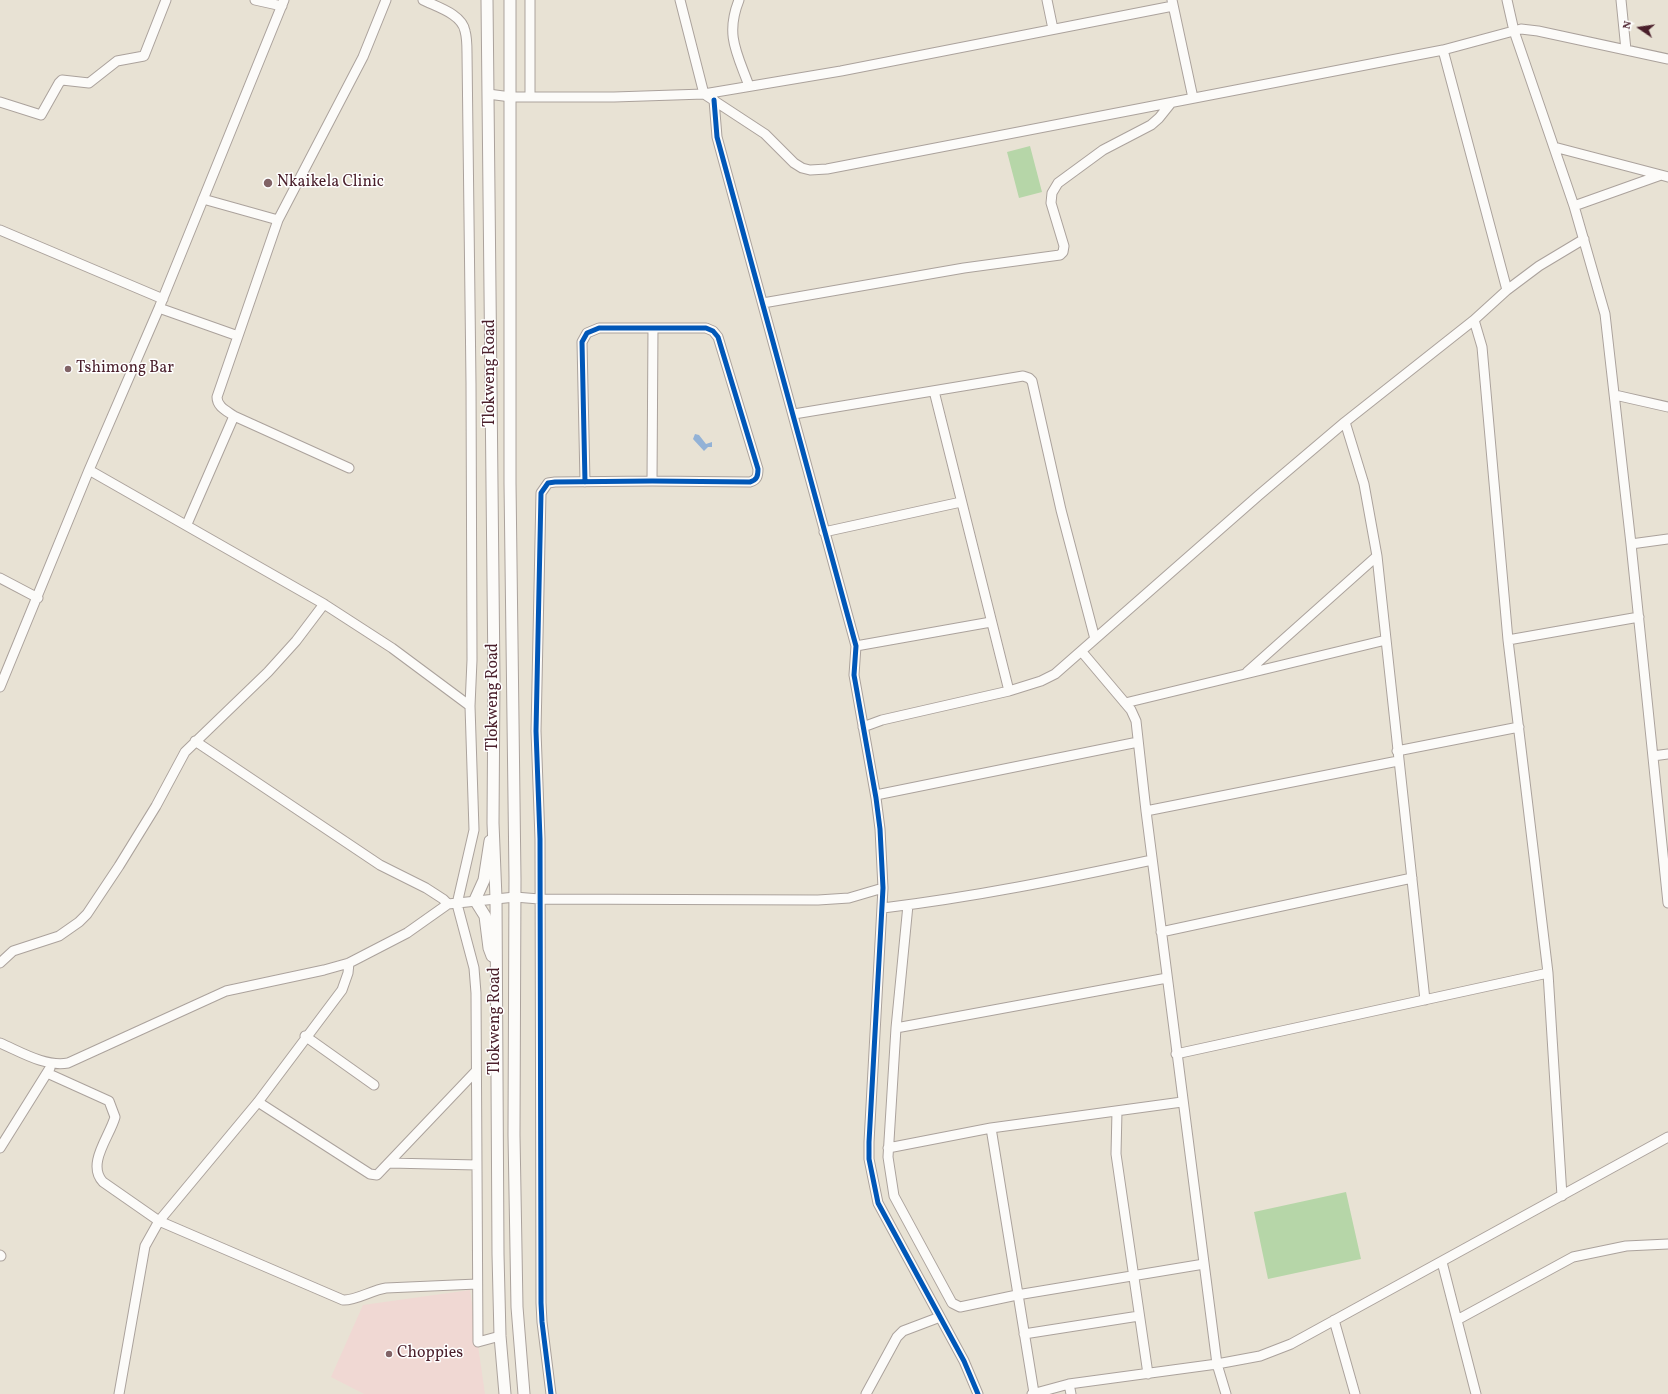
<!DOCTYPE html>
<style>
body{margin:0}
#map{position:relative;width:1668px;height:1394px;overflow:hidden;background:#e8e2d4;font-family:Vollkorn,serif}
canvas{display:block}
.north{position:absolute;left:1620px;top:8px;width:40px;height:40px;-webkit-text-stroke:3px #fff;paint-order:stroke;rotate:283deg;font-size:11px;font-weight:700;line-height:16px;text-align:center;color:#4a1f2b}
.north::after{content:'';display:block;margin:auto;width:14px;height:18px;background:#4a1f2b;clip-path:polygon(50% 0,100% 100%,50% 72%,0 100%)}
</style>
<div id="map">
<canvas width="1668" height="1394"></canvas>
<div class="north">N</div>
</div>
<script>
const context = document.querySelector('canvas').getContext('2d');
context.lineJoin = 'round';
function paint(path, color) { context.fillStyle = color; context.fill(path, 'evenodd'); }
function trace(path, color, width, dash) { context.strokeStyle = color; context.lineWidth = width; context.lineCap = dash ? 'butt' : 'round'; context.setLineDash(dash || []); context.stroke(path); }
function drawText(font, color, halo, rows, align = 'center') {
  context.font = font + ' Vollkorn,serif'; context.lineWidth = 3; context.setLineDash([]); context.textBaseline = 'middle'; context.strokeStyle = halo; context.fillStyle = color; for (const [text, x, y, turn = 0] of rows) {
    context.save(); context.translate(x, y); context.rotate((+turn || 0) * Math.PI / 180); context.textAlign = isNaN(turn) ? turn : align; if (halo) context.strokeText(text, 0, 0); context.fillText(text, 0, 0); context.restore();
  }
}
paint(new Path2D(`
 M470,1290l15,104h-121l-33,-17 32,-72z`), '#f0d8d3');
paint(new Path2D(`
 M1030,146l12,46 -23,6 -12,-46z
 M1346,1192l15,67 -93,20 -14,-67z`), '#b6d6a8');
paint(new Path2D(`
 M695,434l4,1 7,9 6,-2v5h-4l-4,4 -11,-12z`), '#93b2d6');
const minor = new Path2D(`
 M255,0l27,6
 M423,0c14,7 39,14 42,31 2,7 2,15 2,22l4,330 1,277 -2,46 4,124 -17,74 17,64 2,25 2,349 22,-6
 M530,0v97
 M680,0l24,94 61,40 29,29 8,5 8,2 17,-1 616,-119 78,-21 17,2 130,28
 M739,0c-14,35 -2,53 10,86
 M1047,0l6,29
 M1172,0l21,98
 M1507,0l7,31 60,175 31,108 26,230 37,359
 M1621,0l5,50
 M1443,50l64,240
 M488,94l23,3h103l90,-3 137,-23 332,-65
 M714,100l3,37 139,509 -2,29 22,123 4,31 3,59 -14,254v17l9,44 86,158 14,33
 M0,102l41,13 18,-32 3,-3 27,3 28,-22 27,-5 22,-56
 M1554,147l107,28
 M203,199l75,21 -61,177c0,10 10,14 17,19l115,52
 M1574,206l87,-31 7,2
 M278,220l85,-163 23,-57
 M0,230l163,69
 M763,303l201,-35 96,-13 3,-3 1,-6 -13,-43 1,-10 6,-10 45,-33 48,-25 8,-7 12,-15
 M159,308l79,28
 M1474,320l8,27 26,293 40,333 14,223
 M934,391l75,300
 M1615,395l53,12
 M794,414l229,-38 6,2 3,3 29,129 34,129
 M1345,422l19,62 13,72 48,444
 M89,470l235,134 68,44 78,58
 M652,481l1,-153
 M187,524l47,-108
 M824,532l137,-30
 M1631,544l37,-5
 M0,578l38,20
 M1508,640l131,-23
 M856,646l135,-24
 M1082,652l49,58 5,11 10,90 71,553 9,30
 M1247,672l130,-116
 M0,687l89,-217 70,-162 125,-308
 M1125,703l261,-63
 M863,727l19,-7 127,-29 32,-10 14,-7 204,-179 86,-73 129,-102 33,-30 32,-24 45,-27
 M195,741l185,124 46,23 17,11 5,5
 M1397,751l122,-24
 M1653,756l15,-2
 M876,795l262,-53
 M1146,811l252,-50
 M908,905l-12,123 -8,129 6,39 58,107 8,4 57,-12 187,-31
 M883,908c91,-11 180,-29 269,-48
 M1161,932l251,-54
 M0,963l13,-12 46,-15 20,-14 8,-8 32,-48 37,-60 29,-54 83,-80 28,-31 28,-37
 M896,1028l271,-50
 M305,1036l69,49
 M0,1043c21,9 45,24 68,20l158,-72 98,-21 25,-7 58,-30 41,-29 67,-7 24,2 279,1 31,-2 34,-10
 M1176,1054l372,-81
 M47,1073l62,28 6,16c-5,19 -29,47 -12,65l56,39 184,79c12,1 29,-10 43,-12l91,-4
 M258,1102l112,72 7,1 99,-104
 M1117,1111l-1,43 32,220
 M991,1128l43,265
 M0,1148l50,-80
 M888,1148l103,-20 191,-26
 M389,1163l88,2
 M0,1255l1,1
 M1442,1262l34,132
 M1334,1320l21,74
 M1457,1320l116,-63 53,-11 42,-2
 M1024,1334l115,-18
 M1069,1384l2,10
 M119,1394l26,-148 14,-25 99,-119 84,-112 6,-17 1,-10
 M551,1394l-9,-72 -1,-19 -1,-464 -4,-108 5,-238 7,-10 7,-1 97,-1 98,1c7,-2 8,-6 8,-13l-40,-132 -5,-6 -7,-3h-107l-12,5 -5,9 3,140
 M866,1394l31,-57 6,-6 37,-14
 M1032,1394l37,-10 148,-20 43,-8 31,-12 377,-207`);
const major = new Path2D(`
 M487,0l7,678 -1,145 3,75 2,356 2,82 5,58
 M510,0v483l5,395 -1,257 3,172 7,87
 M490,841l-6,39 -9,20 10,16 4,32 3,8`);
trace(minor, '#aba29c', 11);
trace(major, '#aba29c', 13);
trace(minor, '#fcfbf9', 9);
trace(major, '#fcfbf9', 11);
trace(new Path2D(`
 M714,100l3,37 139,509 -2,29 22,123 4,31 3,59 -14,254v17l9,44 86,158 14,33
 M551,1394l-9,-72 -1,-19 -1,-464 -4,-108 5,-238 7,-10 7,-1 97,-1 98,1c7,-2 8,-6 8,-13l-40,-132 -5,-6 -7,-3h-107l-12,5 -5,9 3,140`), '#0057b8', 5);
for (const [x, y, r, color] of [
 [268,183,5,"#816366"],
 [68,369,4,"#816366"],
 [389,1354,4,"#816366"]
]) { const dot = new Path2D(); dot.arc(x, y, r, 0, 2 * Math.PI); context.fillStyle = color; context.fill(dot); trace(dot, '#fff', 1.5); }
drawText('16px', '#4a1f2b', '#fff', [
 ["Nkaikela Clinic",277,183],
 ["Tshimong Bar",76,369],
 ["Choppies",397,1354]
], 'left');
drawText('16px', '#4a1f2b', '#fff', [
 ["Tlokweng Road",491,373,-90],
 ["Tlokweng Road",494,697,-90],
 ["Tlokweng Road",496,1021,-90]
]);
</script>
